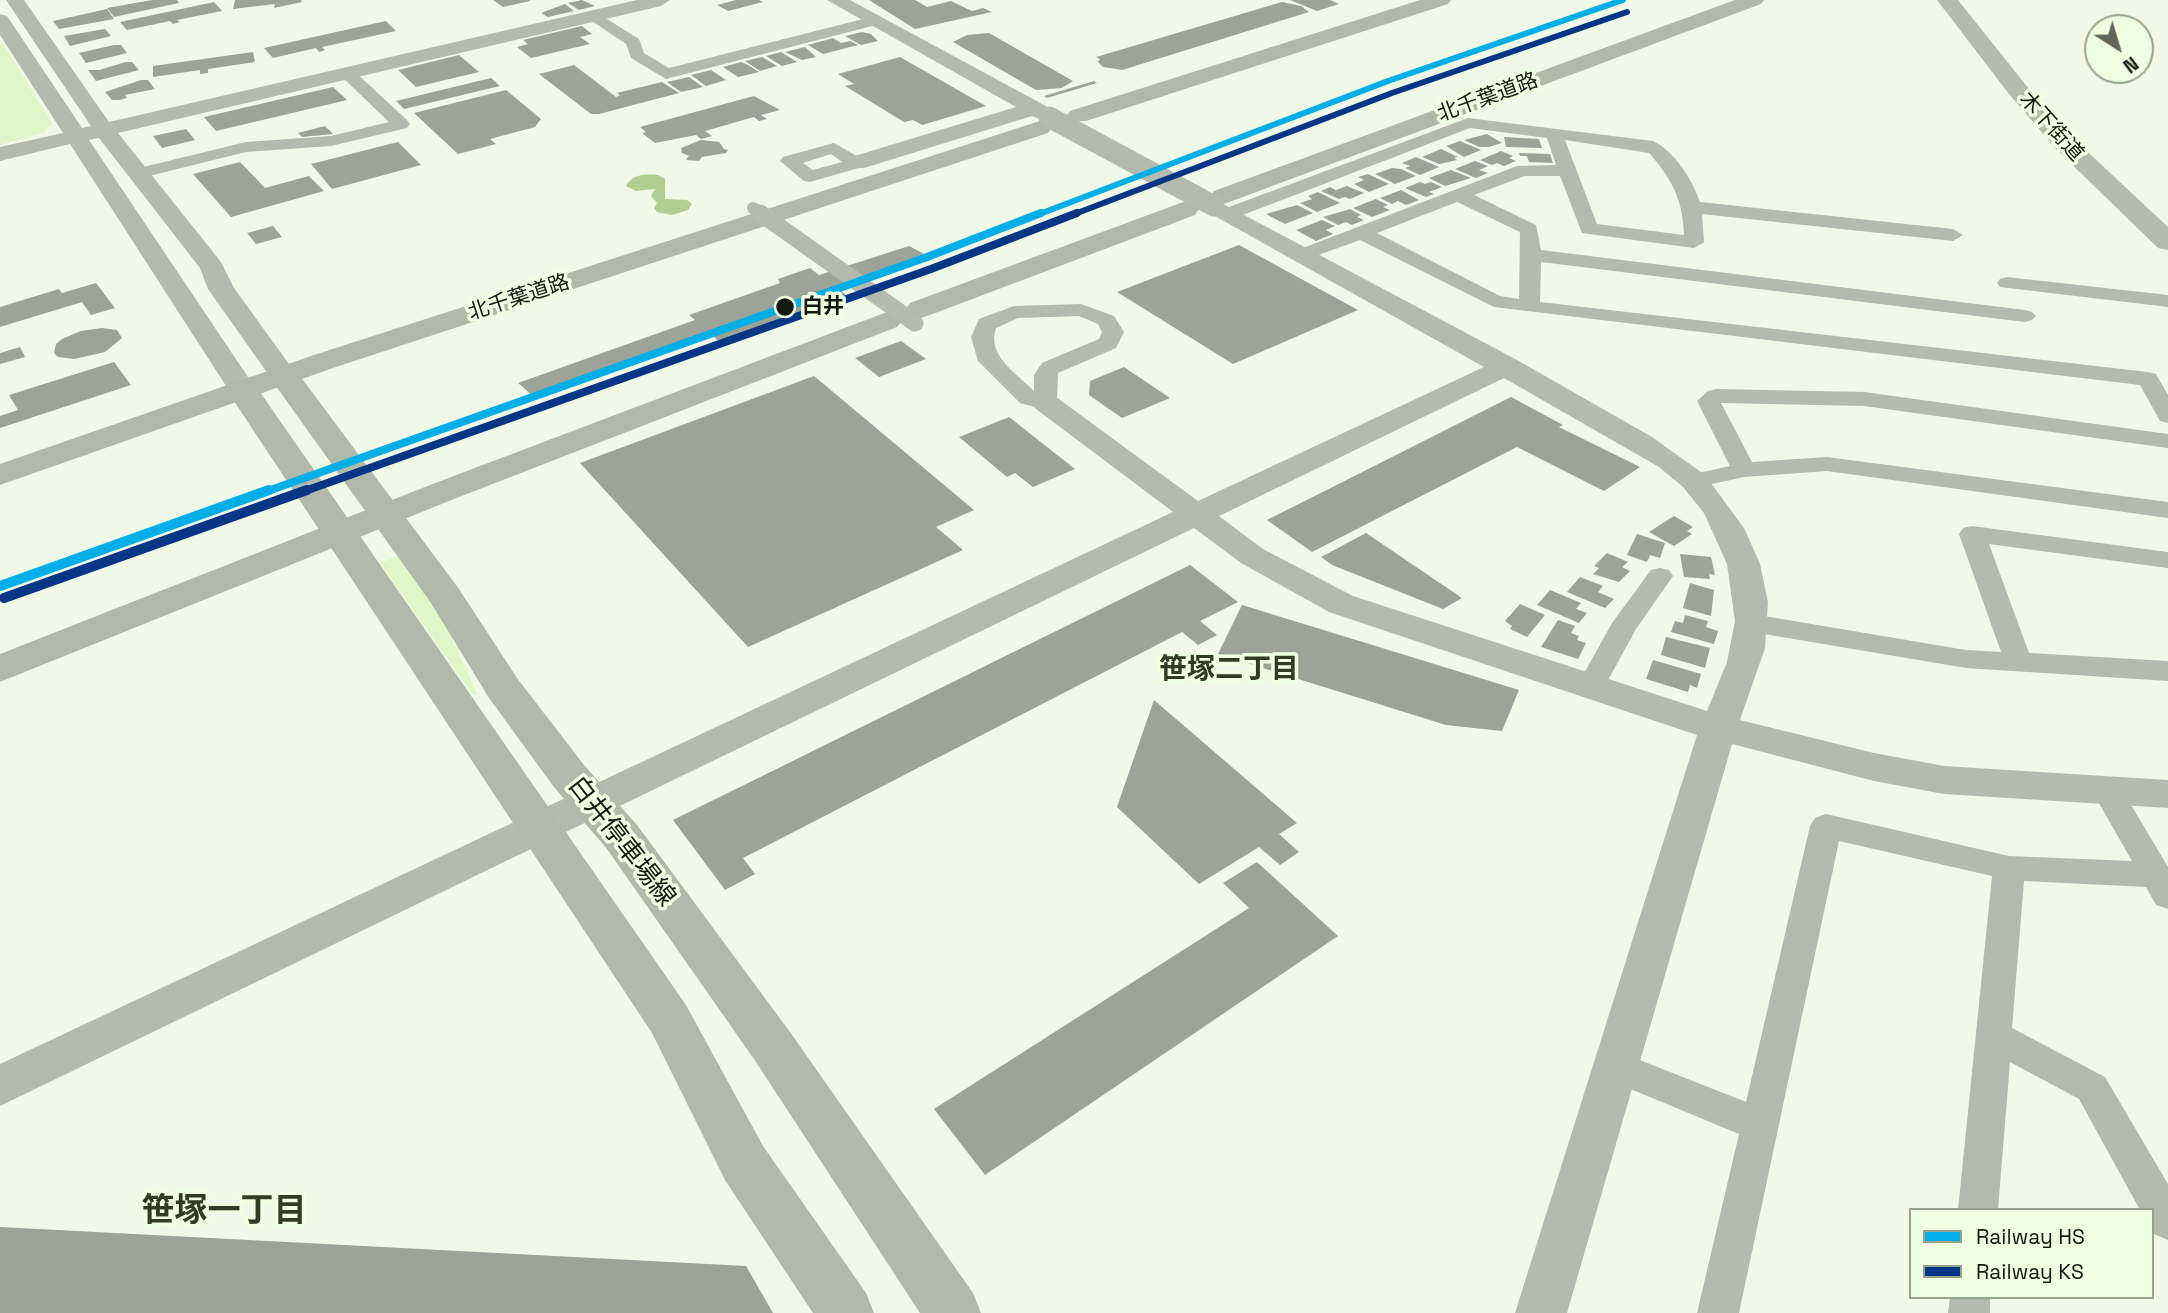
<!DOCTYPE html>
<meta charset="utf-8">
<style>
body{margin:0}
#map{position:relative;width:2168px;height:1313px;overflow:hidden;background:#f0f8e8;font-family:"Space Grotesk",sans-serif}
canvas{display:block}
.legend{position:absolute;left:1909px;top:1208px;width:245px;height:91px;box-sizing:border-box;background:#efffe1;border:2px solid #97a38d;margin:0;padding:9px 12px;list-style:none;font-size:21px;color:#13180e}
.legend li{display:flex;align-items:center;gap:14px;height:35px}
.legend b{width:35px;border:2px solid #97a38d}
.north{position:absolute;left:2084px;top:14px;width:70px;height:70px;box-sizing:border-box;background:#efffe1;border:2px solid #97a38d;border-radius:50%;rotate:143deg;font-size:19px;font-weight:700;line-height:28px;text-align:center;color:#13180e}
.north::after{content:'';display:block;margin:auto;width:24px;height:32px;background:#60665a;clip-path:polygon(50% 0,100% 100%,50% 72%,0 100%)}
</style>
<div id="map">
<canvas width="2168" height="1313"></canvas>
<ul class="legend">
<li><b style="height:9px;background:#02aee7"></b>Railway HS</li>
<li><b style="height:9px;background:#073686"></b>Railway KS</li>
</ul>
<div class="north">N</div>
</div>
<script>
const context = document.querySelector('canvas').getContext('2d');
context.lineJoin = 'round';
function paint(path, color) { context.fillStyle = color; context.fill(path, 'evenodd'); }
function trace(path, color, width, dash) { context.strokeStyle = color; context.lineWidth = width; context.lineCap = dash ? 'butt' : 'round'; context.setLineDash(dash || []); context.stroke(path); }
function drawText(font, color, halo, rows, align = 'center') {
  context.font = font + ' "Space Grotesk","Noto Sans JP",sans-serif'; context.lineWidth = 7; context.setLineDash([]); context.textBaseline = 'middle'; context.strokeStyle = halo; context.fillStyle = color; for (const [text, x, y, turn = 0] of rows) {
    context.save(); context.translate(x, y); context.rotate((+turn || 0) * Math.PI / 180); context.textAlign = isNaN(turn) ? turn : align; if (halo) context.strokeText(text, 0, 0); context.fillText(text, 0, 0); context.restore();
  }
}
paint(new Path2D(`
 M0,39l52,84 -7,9 -45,13z
 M401,555l35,47 41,92 -4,1 -93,-132z`), '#dff7c8');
paint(new Path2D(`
 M658,175l7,4v20l22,1 5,4 -4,6 -16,5 -15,-3 -3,-4 3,-5 -6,-7 4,-7 -19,2 -10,-5c6,-12 20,-12 32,-11z`), '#afce8f');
paint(new Path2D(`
 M152,0h25l2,3 -65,14 -7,-9z
 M235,0h66l1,2 -28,6 1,-4 -42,5z
 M493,0h37v1l-27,6z
 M582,0l13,6 -16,4 -11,-7z
 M736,0h23l4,2 -35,9 -11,-6z
 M869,0h46l12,7 24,-6 21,10 11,-3 9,4 -77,17z
 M1290,0h40l9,4 -22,7z
 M214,2l8,9 -45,9 3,2 -7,2 -3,-3 -43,9 -7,-8z
 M1282,2l19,4 8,6 -187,58 -19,-3 -5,-5 2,-3 -4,-2z
 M565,4l9,7 -26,6 -7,-4z
 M107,9l7,10 -55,10 -6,-8z
 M386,21l10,10 -74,16 3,3 -6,2 -3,-4 -43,10 -9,-10z
 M582,26l10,8 -12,3 10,7 -59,14 -14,-11 11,-3 -5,-4z
 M105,29l6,7 -41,10 -6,-10z
 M862,32l9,2 7,7 -17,4 -16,-9z
 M989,33l84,48 -11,7 -26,2 -83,-48 14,-7z
 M833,38l8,5 9,-2 8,4 -35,9 -15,-9z
 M114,45h7l6,8 -41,10 -7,-10z
 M805,47l11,10 -14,3 -17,-8z
 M253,52l2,10 -47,7v4l-8,1v-4l-47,7v-11z
 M781,52l16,10 -15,4 -16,-10z
 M459,55l20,17 -63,15 -18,-17z
 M762,57l15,9 -17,5 -15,-10z
 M900,57l86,49 -64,19 -9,-5 -9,2 -59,-36 9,-2 -16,-10z
 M126,62h6l7,8 -43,11 -8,-11h11z
 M741,62l7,3 11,7 -21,5 -15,-10z
 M574,65l42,32 4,-2 -3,-2 45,-11 17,11 -80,21h-8l-52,-40z
 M711,70l15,10 -20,6 -15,-11z
 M689,77l14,10 -22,5 -14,-10z
 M491,78l9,8 -96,23 -8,-8z
 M141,80h7l7,9 -30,6 2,3 -7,2h-8l-7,-8z
 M1094,81l3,2 -50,15 -3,-2z
 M333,87l14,13 -131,31 -12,-14z
 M506,90l35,29 -6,8 -45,12 6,5 -38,10 -44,-41z
 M754,96l26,14 -19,5 6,4 -8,2 -5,-4 -49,14 7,5 -11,3 -5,-4 -41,8 -13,-10 4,-1 -6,-5z
 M325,126l8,8 -31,3 -4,-4z
 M186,129l9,11 -33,8 -9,-12z
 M1487,134l15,9 -13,4h-10l-15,-7z
 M1504,137l35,2 3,9 -36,-1z
 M701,140l18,2 5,7 4,1 -2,3 -24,4 -3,4 -13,-1 3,-4 -7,-3 -1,-5z
 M1460,141l21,9 -17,7 -18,-11z
 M398,142l23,23 -89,24 -21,-25z
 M1441,149l17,8 -4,1 3,2 -18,4 -17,-7z
 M1501,151l12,5 -4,2 7,3 -12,5 -7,-3 -5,2 -12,-5z
 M1519,153l31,1 3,9 -24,-1 -2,-6h-7z
 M1416,157l23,10 -19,8 -15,-7 5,-2 -8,-3z
 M1475,161l13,5 -9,4 9,3 -12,5 -21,-9z
 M240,162l25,26 44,-12 15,15 -93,26 -38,-43z
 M1392,168l9,1 15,7 -21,8 -20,-10z
 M1451,170l20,8 -26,8 -16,-8z
 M1368,174l21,10 -20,8 -15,-8 10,-4 -6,-3z
 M1420,182l5,2 6,-2 11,5 -13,5 5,2 -8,3 -21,-9z
 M1347,186l17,7 -14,6 -5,-2 -6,2 -18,-8 9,-4 6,3z
 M1401,190l18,10 -13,5 -8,-4 -6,3 -12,-6z
 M1318,192l22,11 -23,9 -17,-9 12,-4 -4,-3z
 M1376,199l12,6 -5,2 7,3 -18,7 -19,-9z
 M1297,205l16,8 -28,11 -19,-10z
 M1350,209l11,6 -4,2 7,3 -12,5 -6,-3 -8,3 -15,-8z
 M1322,220l13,6 -9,4 7,4 -17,7 -20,-11z
 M273,226l9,11 -26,7 -9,-11z
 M1239,245l119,65 -125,54 -116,-72z
 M909,246l15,8 -89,33 11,8 -126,47 -12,-10 -176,63 -14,-12 177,-63 -6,-5 91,-32 -2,-4 32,-11 9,7z
 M96,283l19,25 -24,7 -9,-13 -82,25v-20l59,-18 3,4z
 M102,328l15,2 5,8 -17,14 -31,7 -16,-2 -4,-4 2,-9 6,-5 19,-8z
 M901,341l25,18 -47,18 -24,-19z
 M20,347l5,10 -25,7v-11z
 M114,362l17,23 -131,43v-12l18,-6 -9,-15z
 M1124,367l46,31 -48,20 -33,-23 1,-14z
 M814,376l160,134 -38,17 27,23 -215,97 -168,-184z
 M1511,397l52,28 -4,2 81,40 -36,24 -87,-44 -205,105 -45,-32z
 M1009,417l66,52 -42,18 -18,-14 -8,4 -48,-40z
 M1674,516l19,11 -6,4 5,3 -18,12 -25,-14z
 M1366,533l96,65 -19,11 -111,-44 -11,-8z
 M1637,534l28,9 -5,15 -10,-3 -3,7 -20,-7z
 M1607,553l21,9 -6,5 8,4 -11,11 -26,-8 6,-6 -5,-2z
 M1680,554l31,3 4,18 -6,-1 1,5 -26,-2z
 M1190,565l48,37 -38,19 17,14 -19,10 -16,-13 -439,226 12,16 -30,16 -52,-70z
 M1580,577l23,9 -5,6 16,7 -9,9 -38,-16z
 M1690,583l24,7 -3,26 -28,-8z
 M1550,590l31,13 -5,6 11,4 -8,10 -42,-18z
 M1520,604l25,11 -18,22 -17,-8 2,-3 -7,-5z
 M1242,605l277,85 -17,41 -56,-6 -228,-71z
 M1685,615l23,6 -2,6 12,4 -4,13 -43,-12 4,-11 8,2z
 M1558,620l17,6 -4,7 8,3 -2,4 9,3 -8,16 -37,-12z
 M1666,637l44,11 -5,20 -44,-13z
 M1653,660l48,14 -4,14 -7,-3 -2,7 -42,-13z
 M1154,700l143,123 -18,11 20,18 -19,13 -21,-18 -60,37 -82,-77z
 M1257,862l81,74 -353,239 -51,-66 315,-201 -26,-25z
 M0,1227l746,39 27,47h-773z`), '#9da397');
paint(new Path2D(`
 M594,11l45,28 5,14 25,15 206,-52 8,5 -3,3 -214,55 -35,-21 -5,-14 -37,-25 -3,-3 3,-3z
 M347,68l6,2 54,50 3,4 -3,4 -76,18 -85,6 -109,27 -9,-5 3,-4 115,-28 85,-6 58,-14 -48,-46 -2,-3z
 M1468,118l185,23c22,11 39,38 47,61l253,27 10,6 -10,6 -251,-27 2,28 -10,6 -112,-15 -22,-57h-35l-51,19 62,30 5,25 484,60 7,2 4,4 -4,4 -7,2 -484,-60 -1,40 608,70 8,2 12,21v28l-8,-2 -20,-36 -646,-78 -134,-67 -58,21 -7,-2 -3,-4 3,-4 222,-85 39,-1 -9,-27 -77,-10 -235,90h-14l-3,-4 3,-4zM1565,140l84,13c23,26 34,47 35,82l-87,-11zM1457,202l63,30 -1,67 -19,-3 -123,-63z
 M834,143l28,16 3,4 -3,4 -52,15 -6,-1 -24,-20 3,-4zM831,154l11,8 -29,8 -10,-7z
 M2007,277l161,18v12l-168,-20 -3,-4 3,-4z
 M1081,304l33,12 10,16 -8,16 -58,25 -1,30 -3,5 -8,2 -26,-7 -42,-42 -7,-24 8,-18 35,-13zM1079,316l19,8 4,8 -3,7 -57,24 -8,12v16c-17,-17 -48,-36 -38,-63l22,-10z
 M1716,389l148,3 304,42v14l-304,-42 -143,-3 31,59 75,-5 341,45v16l-341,-47 -83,6 -50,11 -9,-2 -3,-5 3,-5 45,-10 -33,-65 11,-10z
 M1972,526l196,26v16l-179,-24 40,109 139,8v20l-202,-13 -214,-36 -10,-3 -4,-6 4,-6 10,-3 214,36 35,2 -42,-118 4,-6z
 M1660,568l9,2 4,6 -37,53 -35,64 -10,3 -10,-3 -4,-7 35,-63 39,-53z
 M2107,780l11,3 50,84v42l-12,-4 -10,-18 -122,-6 -12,147 93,49 63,107v56l-14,-6 -2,-24h-12l-61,-111 -69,-37 -12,148h-40l34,-334 -153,-35 -100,472h-42l42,-179 -135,-56 -5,-11 5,-11 13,-5 129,51 64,-276 5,-8 11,-4 183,42 123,5 -40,-70 4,-8z
 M1950,1297h40v16h-42z`), '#b4baad');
paint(new Path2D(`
 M6,0h18l85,122 528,-122h33l-9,6 -543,127 103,129 13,26 63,87 -4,6 -10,2 -10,-2 -65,-92 -8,-21 -101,-130 -10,2 167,249 -4,6 -10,2 -10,-2 -4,-6 -158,-245 -70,17v-14l63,-14 -63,-98v-21l7,2 75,112 9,-2z
 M827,0h23l207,112 3,5 -3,5 -8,1 -17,-7 -168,52h-16l-3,-5 3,-5 168,-51z
 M1214,199l303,161 135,77 53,38 39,53 16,36 8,38 -3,46 -25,72 134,33 70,13 224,14v28l-224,-14 -70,-13 -142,-37 -165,569h-52l182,-578 -368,-123 -88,-49 -47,-35 -1194,578v-42l1173,-552 -137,-103 -4,-6 4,-6 10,-3 10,3 142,104 286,-134 -278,-156 -4,-5 4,-5zM1504,378l155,89 24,20 21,26 23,51 8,57 -8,41 -20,49 -354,-115 -90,-47 -44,-33z`), '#b4baad');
paint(new Path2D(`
 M283,366l11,2 165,221 58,89 67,87 53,60 153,207 183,261 8,20h-61l-164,-251 -149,-213 -53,-62 -65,-89 -58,-95 -163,-228 4,-7z
 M242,380l11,2 433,623 77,141 103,147 8,20h-61l-88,-133 -73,-147 -426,-644 5,-7z`), '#b1b9aa');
paint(new Path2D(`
 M1937,0h21l67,84 51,57 92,86v23l-10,-2 -100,-97 -49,-57z`), '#b4bcac');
paint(new Path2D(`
 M1420,0h31l-3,4 -362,117h-16l-4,-5 4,-5z
 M1735,0h29l-3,4 -529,197 -9,3 -9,-3 -4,-5 4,-5z
 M1040,121l8,2 4,5 -4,5 -712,234 -336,118v-21l314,-109z
 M1186,201l9,2 4,6 -4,6 -265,100 -10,3 -10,-3 -4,-6 4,-6z
 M887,312l10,3 5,6 -5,6 -443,172 -454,183v-28l430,-169z`), '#b0b9a8');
trace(new Path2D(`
 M753,208l10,7`), '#b4baad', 12);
trace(new Path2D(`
 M760,213l155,110`), '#b4baad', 17);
trace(new Path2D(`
 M1049,117l165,89`), '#b4baad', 21);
trace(new Path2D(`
 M1037,215l351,-134 235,-81`), '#02aee7', 6);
trace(new Path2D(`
 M265,492l662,-235 114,-44`), '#02aee7', 8);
trace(new Path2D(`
 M0,586l269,-96`), '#02aee7', 10);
trace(new Path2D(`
 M1072,215l320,-122 235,-81`), '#073686', 6);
trace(new Path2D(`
 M302,492l629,-223 146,-56`), '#073686', 8);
trace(new Path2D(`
 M4,598l303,-108`), '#073686', 10);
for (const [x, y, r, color] of [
 [785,307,10,"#13180e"]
]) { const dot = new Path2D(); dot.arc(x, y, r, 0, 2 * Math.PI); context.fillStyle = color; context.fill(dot); trace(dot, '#efffe1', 2.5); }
drawText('21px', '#13180e', '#efffe1', [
 ["北千葉道路",1488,98,-20],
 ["木下街道",2051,127,48],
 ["北千葉道路",519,298,-18]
]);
drawText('bold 21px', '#13180e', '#efffe1', [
 ["白井",802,307]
], 'left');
drawText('26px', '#13180e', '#efffe1', [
 ["白井停車場線",621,842,52]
]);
drawText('bold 28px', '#303c24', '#efffe1', [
 ["笹塚二丁目",1229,670]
]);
drawText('bold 33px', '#303c24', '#efffe1', [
 ["笹塚一丁目",224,1212]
]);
</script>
